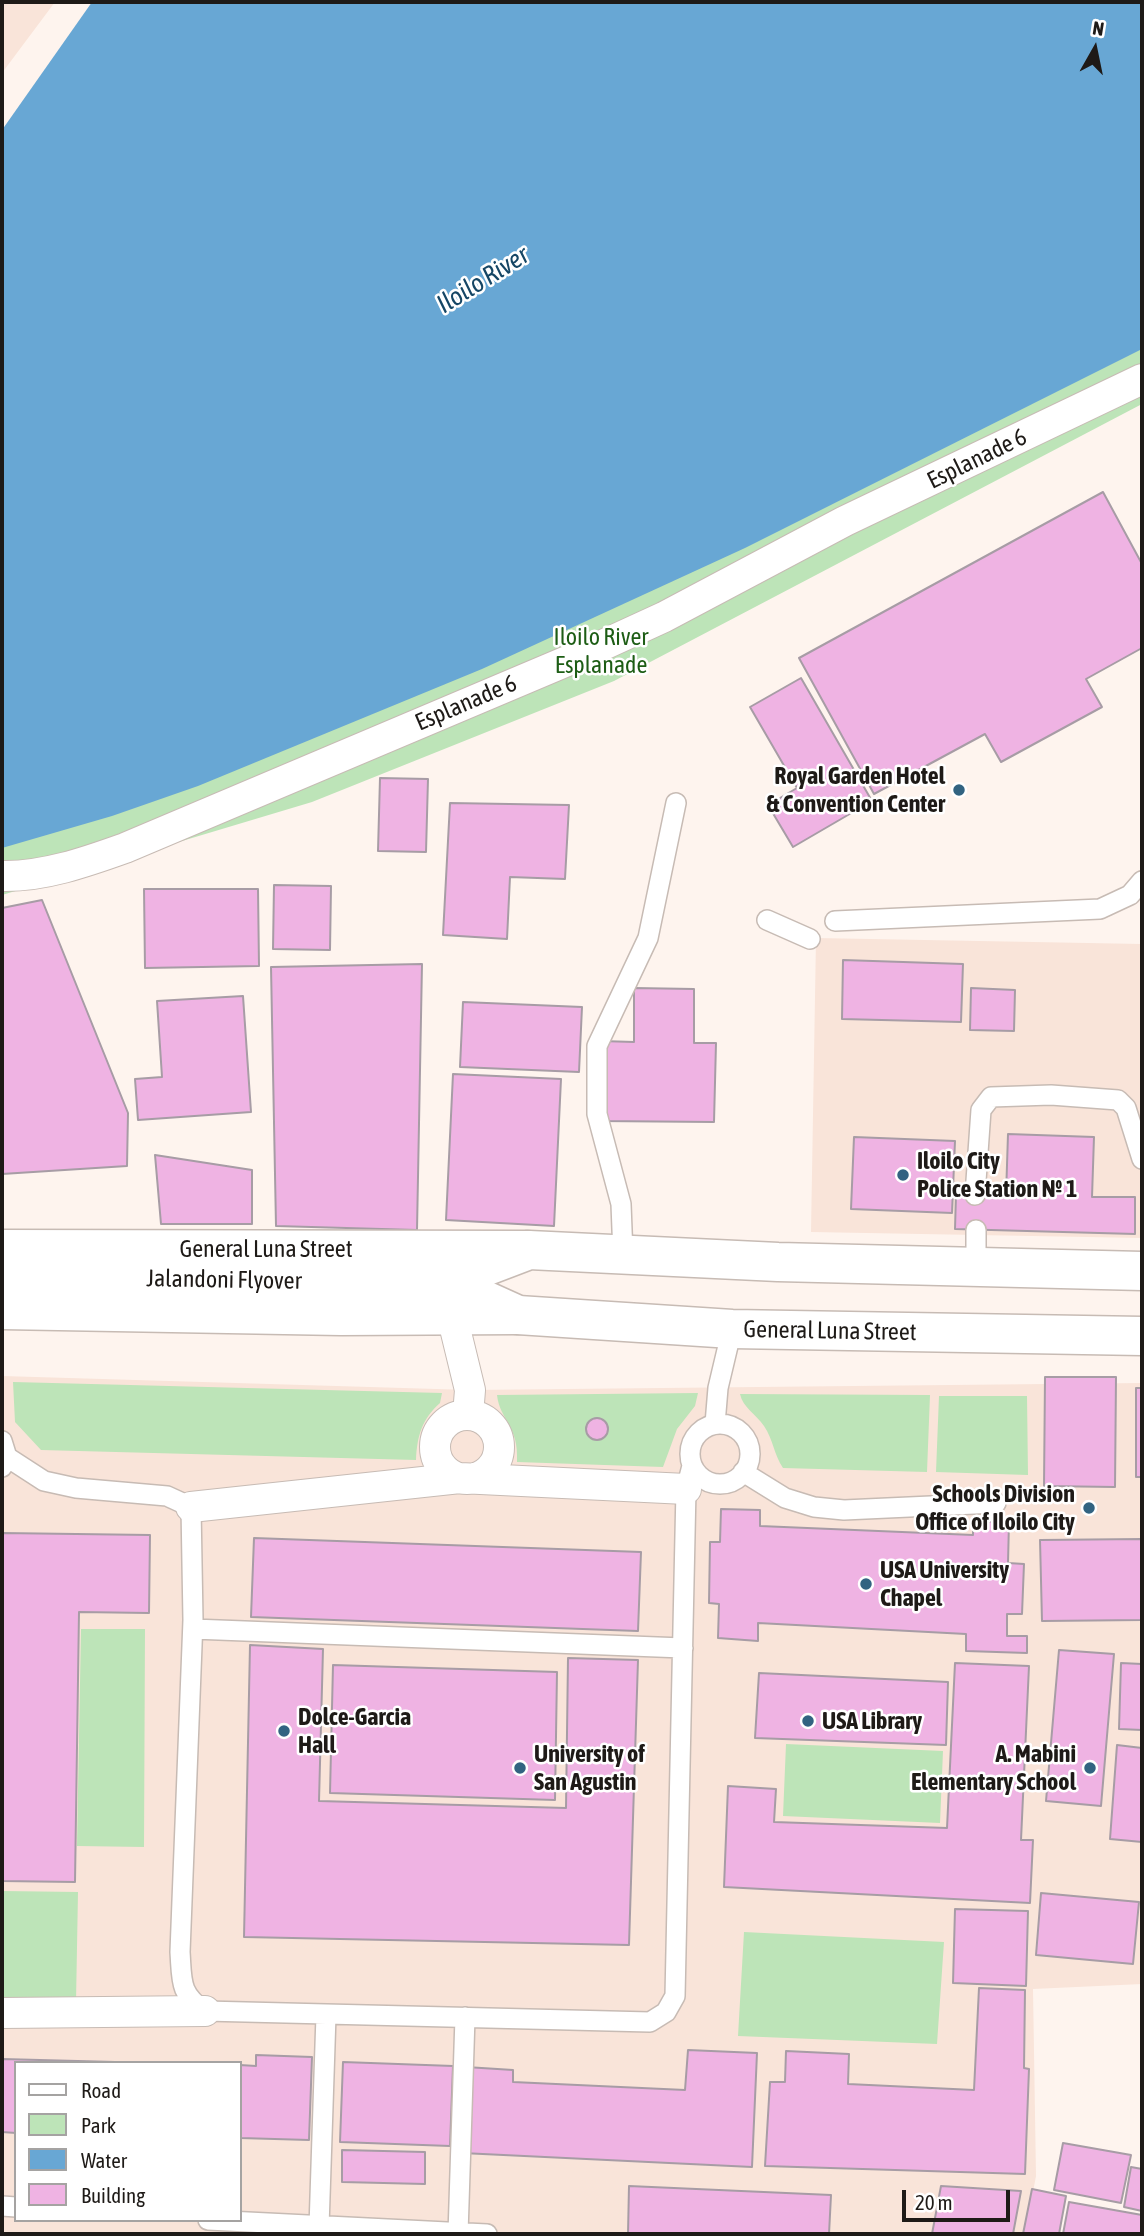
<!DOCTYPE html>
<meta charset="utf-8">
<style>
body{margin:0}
#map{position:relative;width:1144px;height:2236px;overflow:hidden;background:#fef4ee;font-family:"Asap Condensed",sans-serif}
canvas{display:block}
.frame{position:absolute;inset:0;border:4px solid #1e1a17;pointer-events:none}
.legend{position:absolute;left:14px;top:2061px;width:228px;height:161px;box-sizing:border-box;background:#fff;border:2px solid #a5a3a2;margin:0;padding:9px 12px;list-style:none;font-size:21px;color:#1e1a17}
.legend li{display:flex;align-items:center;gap:14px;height:35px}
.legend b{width:35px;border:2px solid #a5a3a2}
.north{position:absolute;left:1060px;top:14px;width:70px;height:70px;-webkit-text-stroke:5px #fff;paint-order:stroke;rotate:9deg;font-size:19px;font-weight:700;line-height:28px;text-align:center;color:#1e1a17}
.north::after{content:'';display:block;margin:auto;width:24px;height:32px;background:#1e1a17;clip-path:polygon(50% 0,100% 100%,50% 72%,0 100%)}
.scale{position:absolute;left:902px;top:2190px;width:108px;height:32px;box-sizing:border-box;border:4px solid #1e1a17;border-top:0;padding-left:9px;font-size:21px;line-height:24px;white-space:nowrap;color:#1e1a17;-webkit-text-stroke:5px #fff;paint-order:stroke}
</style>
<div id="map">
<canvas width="1144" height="2236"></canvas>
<div class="frame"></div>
<ul class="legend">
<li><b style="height:9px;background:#fff"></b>Road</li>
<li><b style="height:19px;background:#bde4b8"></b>Park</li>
<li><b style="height:19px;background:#68a7d4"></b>Water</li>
<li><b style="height:19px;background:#efb3e3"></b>Building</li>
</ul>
<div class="north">N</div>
<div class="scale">20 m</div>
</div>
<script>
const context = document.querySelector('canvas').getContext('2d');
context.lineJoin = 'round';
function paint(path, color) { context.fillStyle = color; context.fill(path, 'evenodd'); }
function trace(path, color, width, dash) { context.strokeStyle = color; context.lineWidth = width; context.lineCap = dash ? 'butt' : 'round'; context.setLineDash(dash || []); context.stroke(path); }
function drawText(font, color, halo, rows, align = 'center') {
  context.font = font + ' "Asap Condensed",sans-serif'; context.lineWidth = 5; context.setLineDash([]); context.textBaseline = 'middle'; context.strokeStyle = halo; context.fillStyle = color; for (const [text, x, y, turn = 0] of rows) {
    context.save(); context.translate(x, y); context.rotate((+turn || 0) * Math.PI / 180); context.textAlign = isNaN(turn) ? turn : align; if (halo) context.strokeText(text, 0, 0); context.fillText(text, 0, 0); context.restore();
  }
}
paint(new Path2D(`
 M2,2h53l-53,71z
 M816,938l326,6v294l-331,-6z
 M2,1376l468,14 672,-7v601l-109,5 3,187 -11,58h-1023zM16,2063h224v157h-224z`), '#f9e4d9');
paint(new Path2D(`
 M1142,318v86l-528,277 -302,121 -310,93v-62z
 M13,1382l429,11 -2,10c-18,16 -23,33 -24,57l-375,-10 -26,-28z
 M698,1393l-3,13 -18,23 -14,38 -146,-5c2,-37 -17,-41 -20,-67z
 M740,1394l190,1 -3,77 -144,-4c-9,-13 -10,-29 -19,-42 -8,-12 -21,-18 -24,-32z
 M939,1396h88l1,79 -92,-3z
 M81,1629h64l-1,218 -67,-1z
 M786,1744l157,7 -3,72 -157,-7z
 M2,1891l76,1 -2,110h-74z
 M744,1932l200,10 -7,102 -199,-8z`), '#bde4b8');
paint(new Path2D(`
 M92,2h1050v347l-397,199 -263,121 -284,117 -86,30 -110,32v-718z`), '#68a7d4');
const building = new Path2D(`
 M1103,492l39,72v84l-56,31 16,28 -101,55 -16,-28 -111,60 -75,-136z
 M801,678l71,123 -79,46 -25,-42 29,-17 -47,-81z
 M380,778l48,1 -2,73 -48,-1z
 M450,803l119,2 -4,74 -55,-2 -3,62 -64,-4z
 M274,885l57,1 -1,64 -57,-1z
 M144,889h114l1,77 -114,2z
 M42,900l86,213 -1,53 -125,8v-266z
 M843,960l120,4 -2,58 -119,-3z
 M422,964l-5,266 -141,-4 -5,-259z
 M634,988l60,1v54h22l-2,79 -115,-1 2,-80 33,1z
 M971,988l44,2 -1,41 -44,-1z
 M243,996l8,116 -113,8 -3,-41 27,-2 -5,-76z
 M463,1002l119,5 -3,65 -119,-5z
 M453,1074l108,5 -7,147 -108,-6z
 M1008,1134l86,3 -2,60h43v37l-180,-5 1,-35 50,2z
 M854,1137l101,4 -3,72 -101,-4z
 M155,1155l97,15v54h-91z
 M1045,1377h71l-1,110 -71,-1z
 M1136,1388h6v89h-6z
 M586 1429a11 11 0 1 1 22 0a11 11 0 1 1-22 0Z
 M721,1509l39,1v16l213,9v-14l36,1 -1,41 16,1 -2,50h-15v22h20v17l-61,-2v-17l-208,-11v18l-40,-3 1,-34 -10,-1 1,-61h10z
 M2,1533l148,2 -1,78 -70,-1 -4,270 -73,-1z
 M254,1538l387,14 -3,79 -387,-14z
 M1142,1539v81l-100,1 -2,-81z
 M250,1645l73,4 -4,152 247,7 2,-150 70,2 -9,285 -385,-8z
 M1059,1650l55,4 -13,152 -55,-5z
 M955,1663l74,3 -8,174h12l-3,63 -306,-16 4,-101 48,3 -2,33 173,6z
 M1121,1663l21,1v66l-23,-1z
 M333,1665l224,7 -2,128 -225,-7z
 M759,1673l189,9 -2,63 -191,-7z
 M1117,1745l25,3v94l-32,-3z
 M1041,1893l98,9 -6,62 -97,-9z
 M955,1909l73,2 -2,75 -73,-3z
 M979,1988l46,2 -1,78 5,1 -4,105 -260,-8 5,-84h15l1,-31 63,3 -1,30 126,6z
 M688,2050l69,3 -5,114 -290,-14 4,-86 47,3v12l172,8z
 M256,2055l56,2 -3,83 -69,-2v-73l16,1z
 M2,2059l151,4h-137v70l-14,-1z
 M343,2062l110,4 -3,80 -110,-4z
 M1063,2143l68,12 -10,48 -67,-13z
 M342,2150l83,2v32l-83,-2z
 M1131,2167l11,2v42l-18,-4z
 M629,2186l202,9 -2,39h-201z
 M941,2186l80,5 -8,43h-81z
 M1032,2189l34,7 -7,38h-36z
 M1069,2202l73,13v19h-79z`);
paint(building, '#efb3e3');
trace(building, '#a79ca5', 2);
const service = new Path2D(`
 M767,920l43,19
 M835,921l265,-12 30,-14 12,-14
 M975,1195l6,-85 10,-13 60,-2 67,5 8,8 16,51
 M623,1255l-2,-51 -24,-90v-68l51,-108 28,-135
 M976,1268v-38
 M715,1424l3,-36 14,-59
 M690 1454a30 30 0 1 1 60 0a30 30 0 1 1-60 0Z
 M2,1441l5,16 -5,10
 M7,1457l37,24 32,7 91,8 24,11 2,113 -13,332c2,28 -1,42 25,59l445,11 16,-10 9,-16 11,-507 6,-23
 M743,1472l42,26 29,9 30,3 152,-7
 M193,1629l490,19
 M2,2206l14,1
 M208,2220l279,14
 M319,2227l7,-212
 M458,2234l7,-217`);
const pedestrian = new Path2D(`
 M2,876c41,1 84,-14 123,-28l454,-192 85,-39 181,-96 297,-142
 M452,1316l18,74 -2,25
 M435 1447a32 32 0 1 1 64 0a32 32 0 1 1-64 0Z
 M191,1507l269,-29 226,11
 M2,2013l203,-2`);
const secondary = new Path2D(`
 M2,1249l525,1
 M2,1310l339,6 177,-1`);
const trunk = new Path2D(`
 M2,1278l443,4 84,-32 249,12 364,9
 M445,1282l73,33 214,14 410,7`);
trace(service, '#c7bbb4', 22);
trace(pedestrian, '#c7bbb4', 32);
trace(secondary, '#c7bbb4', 41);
trace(trunk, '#c7bbb4', 41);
trace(service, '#fff', 19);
trace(pedestrian, '#fff', 30);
trace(secondary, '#fff', 38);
trace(trunk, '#fff', 38);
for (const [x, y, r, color] of [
 [959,790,7,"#326381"],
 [903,1175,7,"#326381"],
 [1089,1508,7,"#326381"],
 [866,1584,7,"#326381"],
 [808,1721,7,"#326381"],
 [284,1731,7,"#326381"],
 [520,1768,7,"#326381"],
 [1090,1768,7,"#326381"]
]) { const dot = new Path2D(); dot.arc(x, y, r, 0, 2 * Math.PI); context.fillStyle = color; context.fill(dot); trace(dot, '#fff', 2.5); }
drawText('24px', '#1e1a17', '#fff', [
 ["Esplanade 6",977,459,-26],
 ["Esplanade 6",466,703,-23],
 ["General Luna Street",266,1249],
 ["Jalandoni Flyover",224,1280,1],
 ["General Luna Street",830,1331,1]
]);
drawText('24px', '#1d5d15', '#fff', [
 ["Iloilo River",601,637],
 ["Esplanade",601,665]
]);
drawText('bold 24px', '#1e1a17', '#fff', [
 ["Royal Garden Hotel",945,776,"right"],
 ["& Convention Center",945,804,"right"],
 ["Iloilo City",917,1161],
 ["Police Station № 1",917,1189],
 ["Schools Division",1075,1494,"right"],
 ["Office of Iloilo City",1075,1522,"right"],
 ["USA University",880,1570],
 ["Chapel",880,1598],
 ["Dolce-Garcia",298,1717],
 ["Hall",298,1745],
 ["USA Library",822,1721],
 ["University of",534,1754],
 ["San Agustin",534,1782],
 ["A. Mabini",1076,1754,"right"],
 ["Elementary School",1076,1782,"right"]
], 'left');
drawText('italic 26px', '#154665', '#fff', [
 ["Iloilo River",483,280,-32]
]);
</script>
